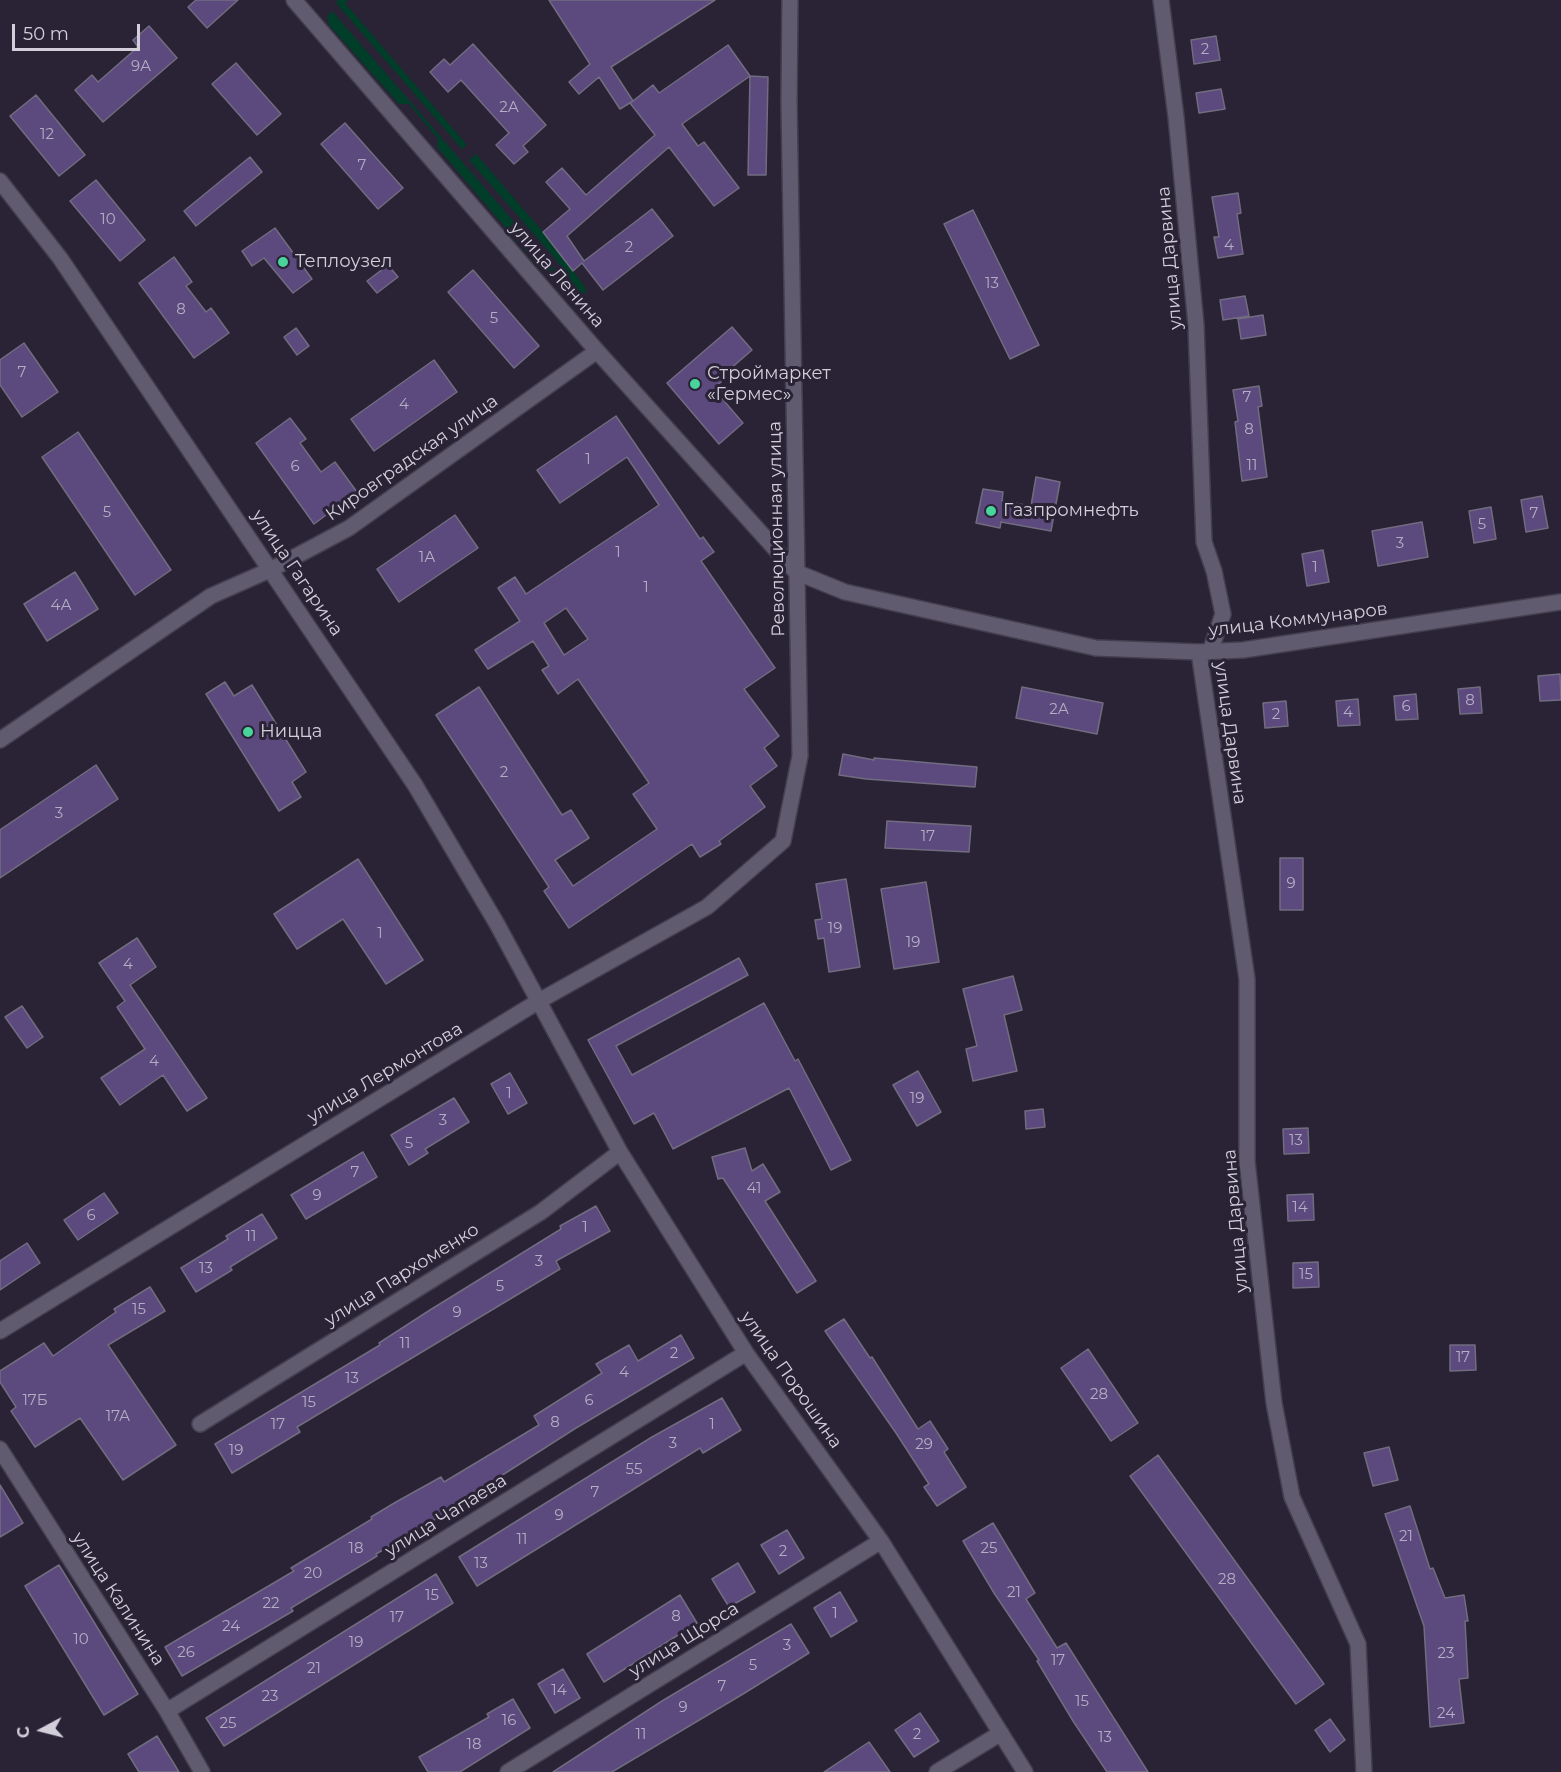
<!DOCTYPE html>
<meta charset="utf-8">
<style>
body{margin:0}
#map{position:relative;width:1561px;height:1772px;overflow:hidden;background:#292335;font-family:Montserrat,sans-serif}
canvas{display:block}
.north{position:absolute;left:12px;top:1700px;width:60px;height:60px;-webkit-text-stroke:4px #292335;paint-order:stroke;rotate:263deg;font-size:16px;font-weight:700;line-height:24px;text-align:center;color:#d2cfdb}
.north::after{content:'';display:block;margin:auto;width:21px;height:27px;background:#d2cfdb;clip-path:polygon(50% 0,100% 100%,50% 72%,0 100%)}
.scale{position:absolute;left:12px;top:24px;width:128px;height:27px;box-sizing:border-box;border:3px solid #d2cfdb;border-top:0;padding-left:8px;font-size:18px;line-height:21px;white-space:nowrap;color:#d2cfdb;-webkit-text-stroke:4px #292335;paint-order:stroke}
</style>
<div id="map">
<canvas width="1561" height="1772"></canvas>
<div class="north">С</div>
<div class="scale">50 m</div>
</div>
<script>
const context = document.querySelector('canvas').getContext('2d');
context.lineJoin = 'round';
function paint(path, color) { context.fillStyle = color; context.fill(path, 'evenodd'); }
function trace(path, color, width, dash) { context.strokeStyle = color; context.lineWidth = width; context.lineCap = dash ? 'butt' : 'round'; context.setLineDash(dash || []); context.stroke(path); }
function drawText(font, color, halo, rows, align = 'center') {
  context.font = font + ' Montserrat,sans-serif'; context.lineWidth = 6; context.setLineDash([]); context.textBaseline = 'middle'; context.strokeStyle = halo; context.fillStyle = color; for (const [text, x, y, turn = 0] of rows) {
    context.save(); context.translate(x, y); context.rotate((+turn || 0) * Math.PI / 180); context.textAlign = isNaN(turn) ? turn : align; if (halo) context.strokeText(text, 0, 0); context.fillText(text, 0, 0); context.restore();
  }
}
paint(new Path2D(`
 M348,0l-3,3 122,142 -5,4 -125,-145v-4z
 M332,11l222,257 -1,5 -10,-1 -106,-125 1,-8 -29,-35h-10l-70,-79 -2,-8z
 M476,154l79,92 32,44 -5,5 -29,-39 -84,-96z`), '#003e29');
const building = new Path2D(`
 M196,0h42l-31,28 -19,-21z
 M549,0h166l-104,67 22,34 20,-16 6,8 69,-48 22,31 -68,48 16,22 6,-4 35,46 -25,18 -45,-59 -102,89 17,25 68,-52 21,27 -70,54 -21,-27 -9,8 -30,-39 27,-23 -24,-27 16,-14 24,27 69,-60 -25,-32 3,-2 -13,8 -21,-32 -20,17 -10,-12 21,-18z
 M149,26l28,32 -74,64 -28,-32 17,-15 6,7 40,-35 -5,-7z
 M1216,36l4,24 -26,4 -3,-24z
 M473,44l73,81 -23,21 5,6 -14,12 -18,-19 13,-12 -48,-53 -13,12 -18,-20 14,-13 6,6z
 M236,63l45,51 -24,21 -45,-51z
 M750,76l18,1 -2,98h-18z
 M1221,89l4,20 -26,4 -3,-20z
 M36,95l49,60 -26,21 -49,-60z
 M345,123l58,65 -25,21 -57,-65z
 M250,157l12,15 -66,54 -12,-15z
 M96,180l49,60 -25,21 -50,-60z
 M1238,193l3,20 -4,1 6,40 -25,4 -4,-21h5l-7,-40z
 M973,210l66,135 -29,14 -66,-135z
 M275,228l37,51 -19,14 -29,-35 -12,8 -10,-15z
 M174,257l18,25 -6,4 20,26 5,-4 18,25 -35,25 -55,-75z
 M388,265l10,12 -21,16 -10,-12z
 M473,270l66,76 -25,22 -66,-76z
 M1245,296l4,20 -26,4 -3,-20z
 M1263,315l3,20 -25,4 -3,-20z
 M732,327l20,23 -31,27 3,3 -7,5 5,7 -3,3 24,28 -24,21 -52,-61z
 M296,328l13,18 -12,9 -13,-18z
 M24,343l34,49 -36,25 -22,-32v-25z
 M434,360l23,32 -83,59 -23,-32z
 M1259,386l3,20 -4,1 9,70 -25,4 -7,-59 3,-1 -5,-31z
 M616,416l84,123 3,-2 11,15 -13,9 74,107 -31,21 35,47 -15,12 13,18 -27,20 15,21 -46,34 2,3 -21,13 -8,-13 -123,84 -25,-37 5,-4 -113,-172 43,-28 83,128 9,-5 18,28 -34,22 18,26 84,-57 -24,-35 16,-11 -71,-104 -20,15 -16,-24 7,-4 -16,-25 -45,28 -13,-19 45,-29 -22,-33 17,-11 11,17 133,-89 -32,-48 -67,46 -23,-33zM566,608l22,31 -24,16 -20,-32z
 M290,418l16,21 -6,4 21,29 14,-10 22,30 -43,32 -58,-81z
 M78,432l93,138 -36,25 -93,-138z
 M1036,477l24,5 -9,49 -50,-9 -1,6 -24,-5 7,-34 20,3 -1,9 29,5z
 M1542,496l6,32 -22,4 -5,-32z
 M1491,507l5,32 -22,4 -5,-32z
 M455,515l23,33 -79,54 -22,-33z
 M1422,522l6,35 -50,9 -6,-35z
 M1323,550l6,32 -22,4 -5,-32z
 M75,572l23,37 -51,32 -23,-37z
 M1560,674l1,26 -21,1 -2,-25z
 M225,682l9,14 18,-11 54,87 -14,10 9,15 -22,14 -73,-117z
 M1022,687l81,16 -6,31 -81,-16z
 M1480,687l2,26 -22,1 -2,-25z
 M1416,694l2,25 -22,1 -2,-24z
 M1358,699l2,26 -22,1 -2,-25z
 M1286,701l2,25 -23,2 -2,-25z
 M843,754l31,6v-2l103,9 -2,20 -109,-8 -27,-4z
 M96,765l22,34 -118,79v-48z
 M887,821l84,5 -2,26 -84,-4z
 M1280,858h23v52h-23z
 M358,859l65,101 -37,24 -43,-65 -46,30 -23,-35z
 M846,879l14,88 -31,5 -5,-34 -6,1 -3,-19 7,-1 -6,-35z
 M926,882l13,80 -45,7 -13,-80z
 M137,938l19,29 -26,18 77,113 -20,13 -24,-36 -43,30 -19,-27 44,-29 -28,-42 8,-6 -26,-38z
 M739,958l9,17 -132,71 16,29 132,-72 31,58 3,-2 53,101 -20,10 -42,-82 -116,61 -19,-36 -20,11 -46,-84z
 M1013,976l9,34 -18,5 13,56 -44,10 -7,-32 11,-3 -14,-57z
 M22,1006l21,31 -16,11 -22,-31z
 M918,1071l23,41 -24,14 -24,-41z
 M510,1073l17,30 -19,11 -17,-30z
 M454,1098l15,24 -44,27 3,4 -19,12 -18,-30z
 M1043,1109l2,18 -19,2 -1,-18z
 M1308,1128l1,25 -25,1 -1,-25z
 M745,1148l7,23 11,-7 17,28 -15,9 51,80 -19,12 -74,-115 -5,1 -6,-22z
 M363,1152l14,25 -71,42 -15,-24z
 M104,1193l14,20 -40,27 -14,-20z
 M1313,1194l1,26 -26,1 -1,-26z
 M596,1206l14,25 -54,30 4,8 -263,158 3,5 -68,41 -17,-29 165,-99 -1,-2 51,-33 131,-81 -1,-3z
 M262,1214l15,24 -47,29 2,3 -36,22 -15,-24 47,-29 -2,-3z
 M27,1243l13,20 -40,27v-29z
 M1318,1262l1,25 -26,1v-25z
 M150,1287l15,24 -57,34 68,100 -53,35 -43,-62 -45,29 -24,-36 5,-4 -16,-25v-11l44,-28 9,13 63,-44 -2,-3z
 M844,1319l26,39 2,-1 46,72 12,-8 18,28 -4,3 22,35 -29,19 -13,-19 5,-3 -33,-51 -71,-102z
 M681,1335l13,23 -118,70 -119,76 1,2 -82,48 1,2 -86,52 2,3 -111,65 -17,-29 129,-76 -3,-3 81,-49 -1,-2 25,-15 45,-25 3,5 95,-57 -5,-9 68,-43 -6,-9 33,-19 9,16z
 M1450,1345h25l1,25 -26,1z
 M1088,1349l50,74 -27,18 -50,-73z
 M722,1398l19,32 -38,23 -3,-5 -223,138 -18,-29 193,-120z
 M1389,1447l9,33 -25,6 -9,-33z
 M1158,1455l166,229 -28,20 -166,-228z
 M0,1485l23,38 -23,14z
 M1410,1506l20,63 3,-1 12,30 19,-3 4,26h-3l3,57 -9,1 5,44 -34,4 -6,-101 -39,-112z
 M993,1523l42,70 -9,6 31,49 9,-5 82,129h-41l-34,-51 -36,-60 2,-1 -45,-67 -31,-52z
 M787,1530l17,28 -25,16 -18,-29z
 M738,1563l17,29 -26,15 -17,-28z
 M59,1565l79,129 -34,21 -79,-129z
 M436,1574l17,29 -229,143 -18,-28z
 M840,1592l17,29 -26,16 -17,-29z
 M680,1595l17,28 -93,59 -17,-28z
 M791,1624l18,29 -66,41 -131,78h-59l109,-71z
 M563,1669l17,29 -25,15 -17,-29z
 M513,1699l17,29 -70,44h-32l-9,-15 70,-40 -2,-3z
 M920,1713l19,28 -25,16 -19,-27z
 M1330,1719l15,21 -15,12 -15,-22z
 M157,1736l22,36h-40l-11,-18z
 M869,1742l21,30h-66z`);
paint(building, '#5c497d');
trace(building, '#726c81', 1.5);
const minor = new Path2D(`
 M1161,0l15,117 20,208 8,217 10,29 9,43 -13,38
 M0,181l60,77 355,527 82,139 123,228 126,201 135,188 144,231
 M1199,652l48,327v182l27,242 18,94 66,147 6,128
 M0,1331l539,-330 168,-94 76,-66 17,-85 -11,-654 1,-102
 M200,1424l341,-212 79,-60
 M0,1449l167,262 35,61
 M167,1711l579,-358
 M508,1772l373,-231
 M937,1772l64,-39`);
const secondary = new Path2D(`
 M294,0l303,351 199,221 49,20 251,56 103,4 44,-2 318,-48
 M0,740l211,-144 61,-27 77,-41 248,-177`);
trace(minor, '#443f4e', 18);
trace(secondary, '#443f4e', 18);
trace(minor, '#615b6f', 15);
trace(secondary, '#615b6f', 15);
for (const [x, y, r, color] of [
 [283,262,6,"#49d49c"],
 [695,384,6,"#49d49c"],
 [991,511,6,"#49d49c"],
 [248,732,6,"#49d49c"]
]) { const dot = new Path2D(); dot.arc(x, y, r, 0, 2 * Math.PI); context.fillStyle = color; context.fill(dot); trace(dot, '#292335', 2); }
drawText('15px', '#b4aec4', null, [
 ["2",1205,50],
 ["9А",141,67],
 ["2А",509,108],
 ["12",47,135],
 ["7",362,166],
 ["10",108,220],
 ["4",1229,246],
 ["2",629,248],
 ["13",992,284],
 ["8",181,310],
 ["5",494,319],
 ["7",22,373],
 ["7",1247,398],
 ["4",404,405],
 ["8",1249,430],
 ["1",588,460],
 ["11",1252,466],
 ["6",295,467],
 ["5",107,513],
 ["7",1534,514],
 ["5",1482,525],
 ["3",1400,544],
 ["1",618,553],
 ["1А",427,558],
 ["1",1315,568],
 ["1",646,588],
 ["4А",61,606],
 ["8",1470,701],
 ["6",1406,707],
 ["2А",1059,710],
 ["4",1348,713],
 ["2",1276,715],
 ["2",504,773],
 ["3",59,814],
 ["17",928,837],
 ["9",1291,884],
 ["19",835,929],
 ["1",380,934],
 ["19",913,943],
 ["4",128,965],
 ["4",154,1062],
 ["1",509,1094],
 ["19",917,1099],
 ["3",443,1121],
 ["13",1296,1141],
 ["5",409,1144],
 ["7",355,1173],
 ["41",754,1189],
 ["9",317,1196],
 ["14",1300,1208],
 ["6",91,1216],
 ["1",585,1228],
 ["11",251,1237],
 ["3",539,1262],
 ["13",206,1269],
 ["15",1306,1275],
 ["5",500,1287],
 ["15",139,1310],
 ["9",457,1313],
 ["11",405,1344],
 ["2",674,1354],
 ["17",1463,1358],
 ["4",624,1373],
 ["13",352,1379],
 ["28",1099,1395],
 ["17Б",35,1401],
 ["6",589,1401],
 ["15",309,1403],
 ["17А",118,1417],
 ["8",555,1423],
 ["17",278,1425],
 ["1",712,1425],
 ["3",673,1444],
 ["29",924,1445],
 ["19",236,1451],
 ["55",634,1470],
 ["7",595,1493],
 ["9",559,1516],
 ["21",1406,1537],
 ["11",522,1540],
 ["18",356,1549],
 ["25",989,1549],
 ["2",783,1552],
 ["13",481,1564],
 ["20",313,1574],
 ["28",1227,1580],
 ["21",1014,1593],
 ["15",432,1596],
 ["22",271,1604],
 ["1",835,1614],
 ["8",676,1617],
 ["17",397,1618],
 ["24",231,1627],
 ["10",81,1640],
 ["19",356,1643],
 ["3",787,1646],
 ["26",186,1653],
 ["23",1446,1654],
 ["17",1058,1661],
 ["5",753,1666],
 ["21",314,1669],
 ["7",722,1687],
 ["14",559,1691],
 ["23",270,1697],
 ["15",1082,1702],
 ["9",683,1708],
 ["24",1446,1714],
 ["16",509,1721],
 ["25",228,1724],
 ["11",641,1735],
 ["2",917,1735],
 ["13",1105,1738],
 ["18",474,1745]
]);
drawText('18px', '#d2cfdb', '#292335', [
 ["улица Дарвина",1170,258,-95],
 ["улица Ленина",557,275,49],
 ["Кировградская улица",412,458,-35],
 ["Революционная улица",777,529,-91],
 ["улица Гагарина",297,573,56],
 ["улица Коммунаров",1298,620,-7],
 ["улица Дарвина",1230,733,82],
 ["улица Лермонтова",385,1073,-31],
 ["улица Дарвина",1236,1221,-95],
 ["улица Пархоменко",402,1275,-32],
 ["улица Порошина",791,1380,55],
 ["улица Чапаева",446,1516,-32],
 ["улица Калинина",118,1599,57],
 ["улица Щорса",684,1640,-32]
]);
drawText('18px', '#d2cfdb', '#292335', [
 ["Теплоузел",295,262],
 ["Строймаркет",707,374],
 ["«Гермес»",707,395],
 ["Газпромнефть",1003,511],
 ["Ницца",260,732]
], 'left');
</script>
